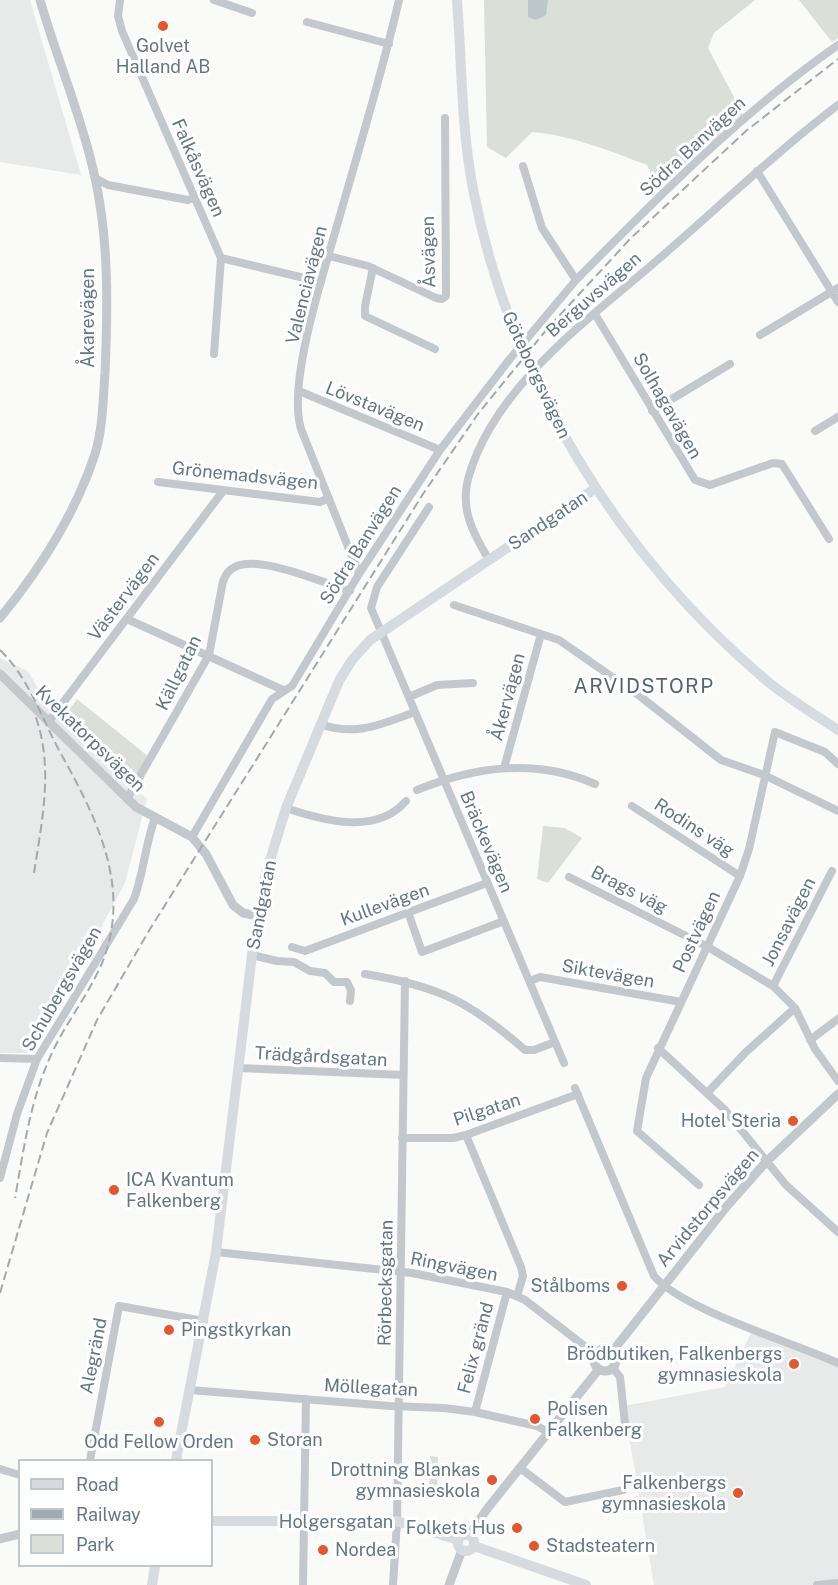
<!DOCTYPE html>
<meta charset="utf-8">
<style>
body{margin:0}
#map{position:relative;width:838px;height:1585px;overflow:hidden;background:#fafaf8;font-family:"Public Sans",sans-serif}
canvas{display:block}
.legend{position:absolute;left:18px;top:1459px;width:195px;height:108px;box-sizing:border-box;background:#fff;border:2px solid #c1c8cd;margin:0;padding:8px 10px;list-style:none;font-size:18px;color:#657683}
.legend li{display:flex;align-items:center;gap:12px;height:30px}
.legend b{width:30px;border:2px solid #c1c8cd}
</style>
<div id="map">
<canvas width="838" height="1585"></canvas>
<ul class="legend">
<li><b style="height:8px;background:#d6dbdf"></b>Road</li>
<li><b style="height:8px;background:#a2aab0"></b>Railway</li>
<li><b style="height:16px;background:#dadfd7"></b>Park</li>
</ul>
</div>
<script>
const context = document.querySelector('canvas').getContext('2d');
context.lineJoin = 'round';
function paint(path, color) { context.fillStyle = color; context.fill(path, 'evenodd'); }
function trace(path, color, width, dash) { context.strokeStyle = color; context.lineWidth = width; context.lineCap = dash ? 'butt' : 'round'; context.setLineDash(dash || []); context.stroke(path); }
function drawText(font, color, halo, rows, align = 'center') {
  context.font = font + ' "Public Sans",sans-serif'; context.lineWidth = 6; context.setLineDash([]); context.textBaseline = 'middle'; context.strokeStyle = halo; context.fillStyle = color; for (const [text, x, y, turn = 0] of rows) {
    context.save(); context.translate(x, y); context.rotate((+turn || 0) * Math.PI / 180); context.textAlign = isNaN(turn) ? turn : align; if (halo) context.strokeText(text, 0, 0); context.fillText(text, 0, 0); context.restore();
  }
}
paint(new Path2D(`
 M0,0h30l51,175 -81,-13z
 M0,658l28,13 14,24 30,36 75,68 -22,84 -92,170h-33z
 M752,1331l86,35v214l-21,5h-163l-30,-179 101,-19z`), '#e8e9e9');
paint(new Path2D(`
 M484,0h44v16l20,-16h207l-41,33 -6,15 36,68 -87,70 -10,-21c-37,-14 -76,-30 -115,-33l-26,26 -19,-11z
 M799,0h39v38l-6,4z
 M77,699l72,58 -16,22 -69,-62z
 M543,826l22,2 17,10 -34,45 -11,-4z
 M430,1456l8,1 -1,39 -8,-1z`), '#dadfd7');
paint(new Path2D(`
 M528,0h20l-2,15 -10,5 -8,-3z`), '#bbc7cb');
trace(new Path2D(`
 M120,0l-2,16 4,15 99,227 -7,96
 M214,0l38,13
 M307,22l82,22
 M757,171l81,131
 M95,178l13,7 80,15 6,-2
 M329,256l39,10 68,32 6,1 4,-3 -1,-178
 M221,258l100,24
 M373,268l-8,38v10l70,33
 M576,280c82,-83 166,-168 262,-235
 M595,314l100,166 15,5 63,-22 9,1 47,75
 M760,335l78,-47
 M299,391l141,59
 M652,411l78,-47
 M815,431l23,-14
 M158,482l162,20 9,-4
 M429,507l-52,80 -6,21 193,455
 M489,560c-15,-25 -29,-50 -21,-81 26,-96 130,-166 201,-229 56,-49 110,-100 169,-145
 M359,574l-58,-145c-14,-46 22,-153 35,-200 22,-77 45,-152 63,-229
 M454,605l105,35 82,57 80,63 43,15 74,36
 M127,619l156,71
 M409,697l28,-12 36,-2
 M50,720l173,-229
 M320,724c35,13 62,0 95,-12
 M504,768l37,-134
 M417,790c59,-24 119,-32 178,-6
 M127,799l82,-144 14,-74c3,-6 5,-11 12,-14 23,-13 89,16 115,24
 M632,806l108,70
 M286,808c38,13 91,27 120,-7
 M192,837l80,-138 20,-13 67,-112 81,-124 69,-90 67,-80 -34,-52 -19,-62
 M569,877l139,70 65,39 22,22 20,41 23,32
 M408,912l14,40 82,-31
 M292,947l13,4 182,-68
 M252,955l25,6 17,1 16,9 15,2 9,9h13l4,8 -1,11
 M365,974c73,12 104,27 160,76h9l21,-8
 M530,981l10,-4 141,25
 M773,986l59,-115
 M810,1040l28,-21
 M658,1048l67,62 61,75 52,47
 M0,1058l37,1
 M238,1068l165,7
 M575,1088l79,188c29,34 138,66 184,87
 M707,1093l39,-41 49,-44
 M466,1135l55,132 2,9 -6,20
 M402,1138h51l13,-3 112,-41
 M0,1178l17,-64 20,-55 97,-160c10,-27 11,-54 21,-81
 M699,1185l-62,-54 9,-53 94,-202 9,-27 26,-117 50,20 13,12
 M216,1252l196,21 95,19 18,8 71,55
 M613,1368l7,9 6,56
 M190,1390l200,16 54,2 31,4 62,14 11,6
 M475,1412l32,-120
 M90,1460l29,-154 85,15
 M520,1468l45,34 58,-12
 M0,1469l20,6
 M303,1585l3,-186
 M393,1585l4,-64 8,-540
 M817,1585l21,-2`), '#c3c8cc', 8);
trace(new Path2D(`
 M0,618c41,-50 75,-103 95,-164 8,-26 8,-55 10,-81 3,-68 4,-138 -12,-204 -13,-57 -37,-113 -53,-169
 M0,674l136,133 56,30 14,17 27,51 10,8 15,3
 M594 1360a11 11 0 1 1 22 0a11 11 0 1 1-22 0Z
 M612,1352l115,-146 39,-44 72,-68
 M469,1535l18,-26 112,-140
 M0,1539l20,-5
 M449,1585l13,-35`), '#c3c8cc', 9);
trace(new Path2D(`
 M457,0c5,64 4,126 16,189 37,191 146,367 294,492 22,18 47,33 71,49
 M176,1460l40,-208 36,-297 13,-78 21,-69 53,-127 13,-21 18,-20 226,-152
 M212,1521h185l61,19
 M458 1543a8 8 0 1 1 16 0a8 8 0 1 1-16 0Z
 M474,1546l112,39
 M152,1585l3,-19`), '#d6dbdf', 10);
trace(new Path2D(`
 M0,650c29,28 41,67 60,102 35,63 71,132 44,206 -13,34 -37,62 -52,95 -22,47 -28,95 -37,145
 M34,873c8,-52 20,-107 1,-158
 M0,1293l47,-160 50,-113 53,-91 273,-435 55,-80 69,-85 84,-91 115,-107 92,-72`), '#a2aab0', 2, [9, 4.5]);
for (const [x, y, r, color] of [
 [163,26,6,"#e4572e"],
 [793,1121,6,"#e4572e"],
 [114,1190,6,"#e4572e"],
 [622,1286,6,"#e4572e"],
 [169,1330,6,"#e4572e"],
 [794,1364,6,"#e4572e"],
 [535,1419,6,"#e4572e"],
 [159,1422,6,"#e4572e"],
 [255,1440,6,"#e4572e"],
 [492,1480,6,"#e4572e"],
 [738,1493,6,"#e4572e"],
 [517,1528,6,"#e4572e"],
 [534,1546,6,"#e4572e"],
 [323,1550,6,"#e4572e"]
]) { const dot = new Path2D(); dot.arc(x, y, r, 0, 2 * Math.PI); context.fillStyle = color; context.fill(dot); trace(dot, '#fff', 2); }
drawText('18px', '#657683', '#fff', [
 ["Golvet",163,46,"center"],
 ["Halland AB",163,67,"center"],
 ["Hotel Steria",781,1121],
 ["ICA Kvantum",126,1180,"left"],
 ["Falkenberg",126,1201,"left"],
 ["Stålboms",610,1286],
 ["Pingstkyrkan",181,1330,"left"],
 ["Brödbutiken, Falkenbergs",782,1354],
 ["gymnasieskola",782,1375],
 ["Polisen",547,1409,"left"],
 ["Falkenberg",547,1430,"left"],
 ["Storan",267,1440,"left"],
 ["Odd Fellow Orden",159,1442,"center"],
 ["Drottning Blankas",480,1470],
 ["gymnasieskola",480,1491],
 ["Falkenbergs",726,1483],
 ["gymnasieskola",726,1504],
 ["Folkets Hus",505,1528],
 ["Stadsteatern",546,1546,"left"],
 ["Nordea",335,1550,"left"]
], 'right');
drawText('18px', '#657683', '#fff', [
 ["Södra Banvägen",693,147,-43],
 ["Falkåsvägen",198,168,66],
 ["Åsvägen",429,252,-91],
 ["Valenciavägen",307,285,-76],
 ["Berguvsvägen",594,295,-41],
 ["Åkarevägen",88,318,-90],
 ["Göteborgsvägen",536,375,65],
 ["Solhagavägen",667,406,60],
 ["Lövstavägen",375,407,22],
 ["Grönemadsvägen",245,476,6],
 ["Sandgatan",548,521,-34],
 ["Södra Banvägen",361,545,-58],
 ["Västervägen",124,597,-53],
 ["Källgatan",179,673,-64],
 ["Åkervägen",508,697,-75],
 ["Kvekatorpsvägen",90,739,44],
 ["Rodins väg",694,828,33],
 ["Bräckevägen",486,842,67],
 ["Brags väg",629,890,27],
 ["Sandgatan",262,905,-79],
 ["Kullevägen",385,905,-20],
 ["Jonsavägen",789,922,-63],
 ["Postvägen",697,932,-65],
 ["Siktevägen",608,974,10],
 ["Schubergsvägen",62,989,-60],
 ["Trädgårdsgatan",321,1057,3],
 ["Pilgatan",487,1110,-18],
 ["Arvidstorpsvägen",708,1208,-50],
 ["Ringvägen",454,1267,11],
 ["Rörbecksgatan",386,1283,-89],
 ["Felix gränd",476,1348,-75],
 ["Alegränd",94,1356,-79],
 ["Möllegatan",371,1388,3],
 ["Holgersgatan",336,1522]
]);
context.letterSpacing = '1.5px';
drawText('20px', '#57646e', '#fff', [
 ["ARVIDSTORP",644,687]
]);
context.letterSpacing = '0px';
</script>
